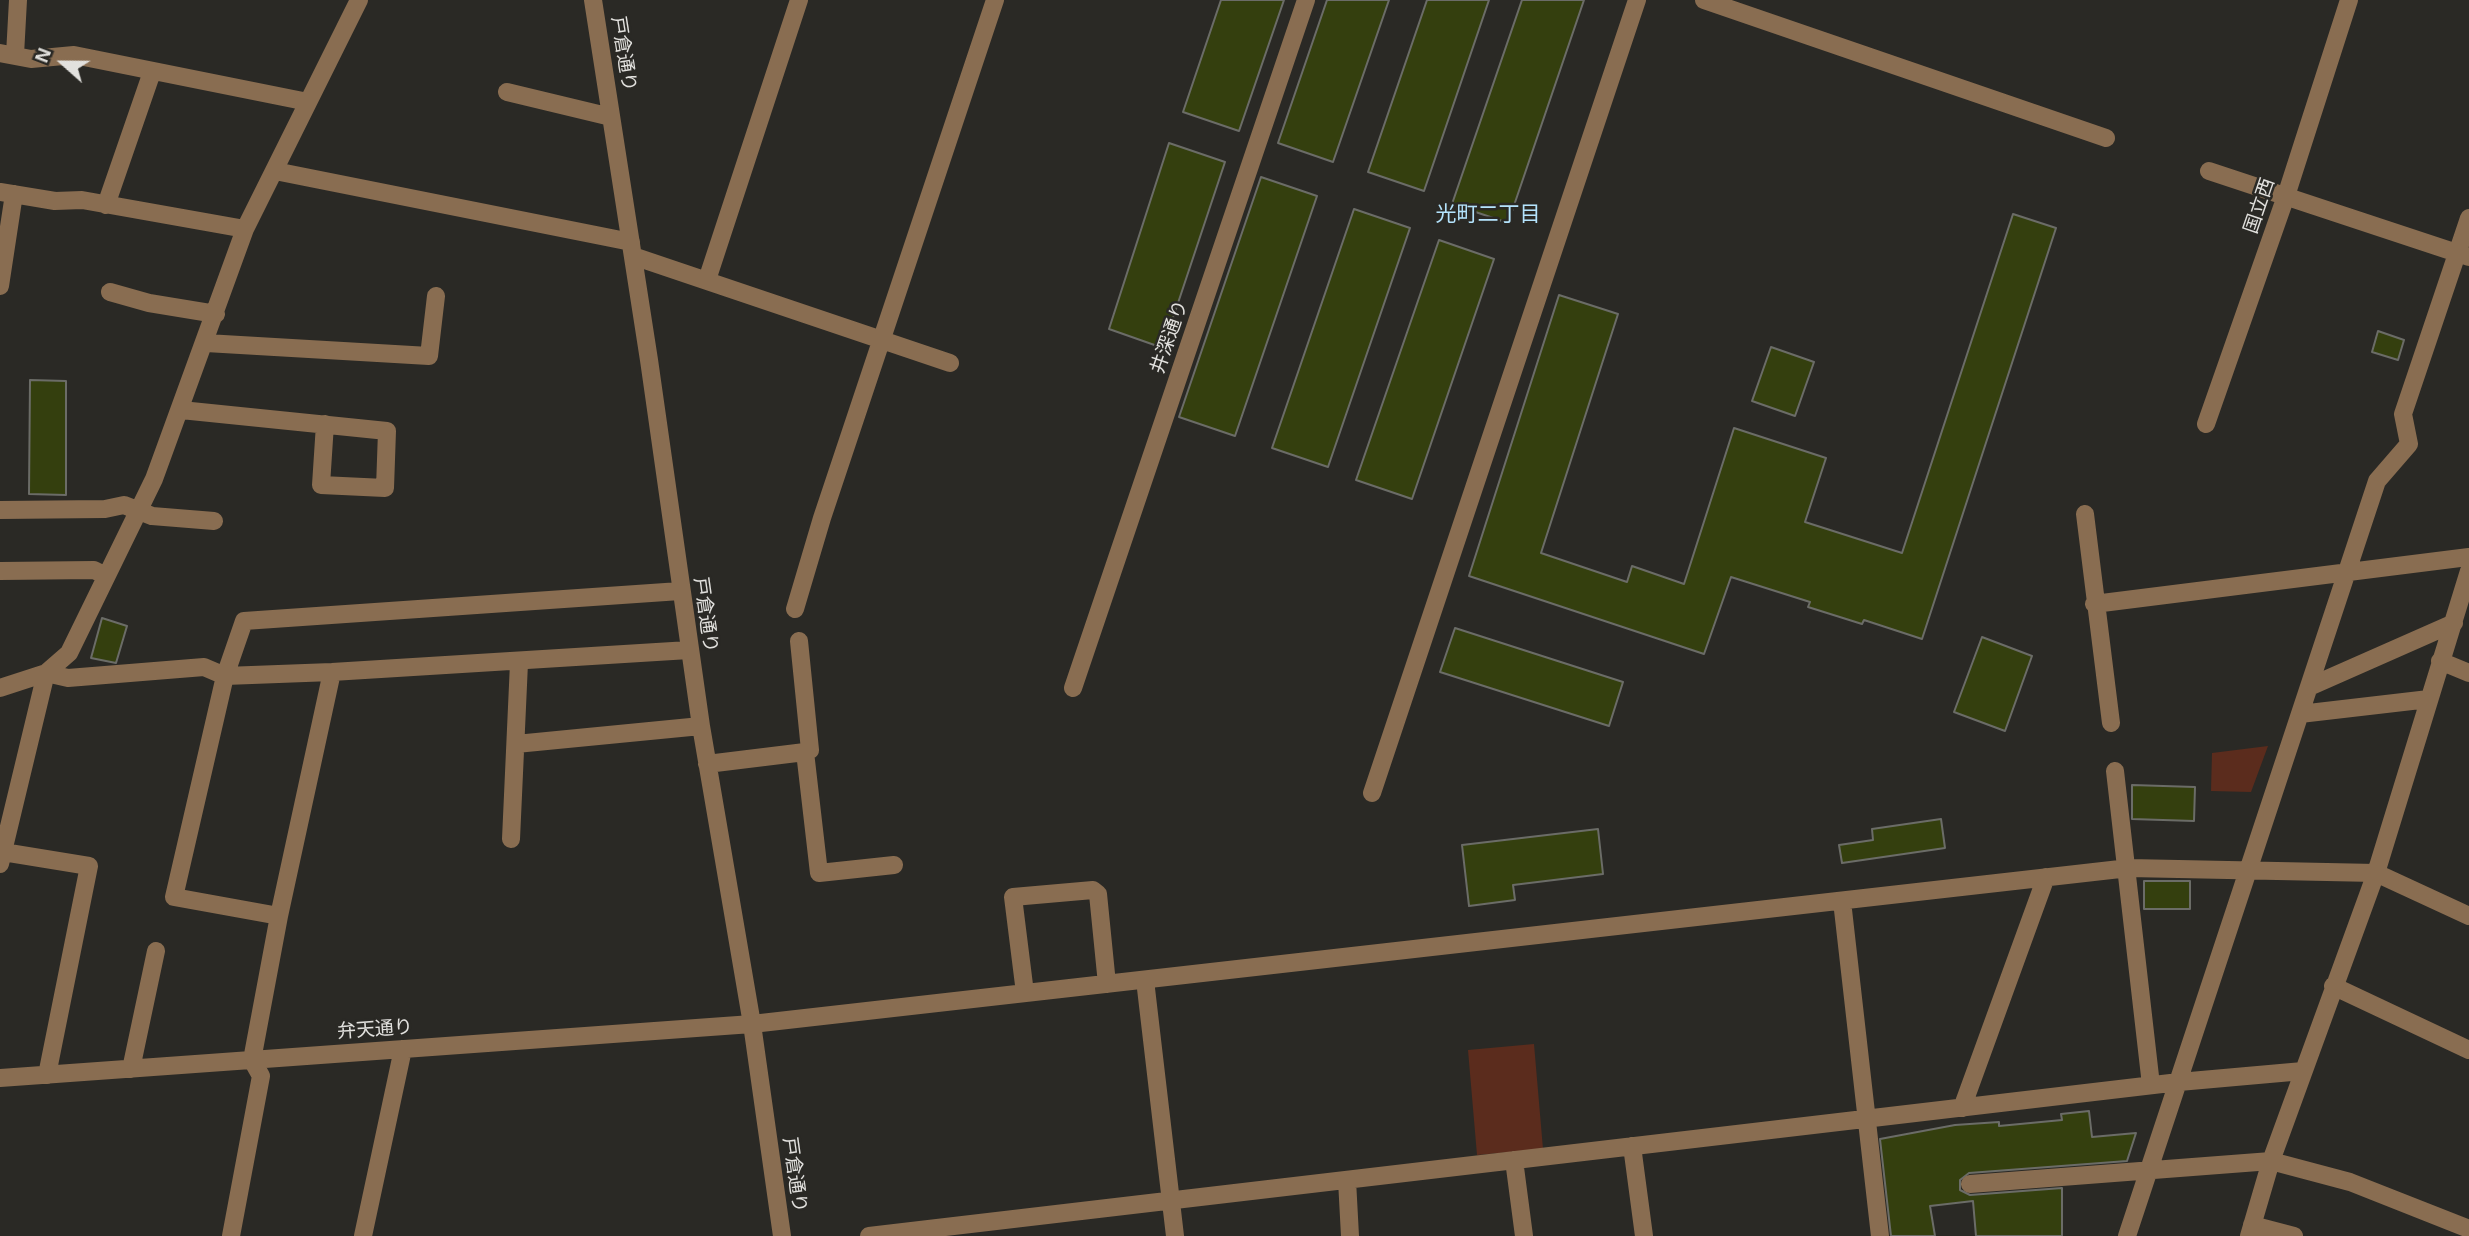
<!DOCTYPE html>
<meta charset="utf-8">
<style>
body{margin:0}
#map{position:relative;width:2469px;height:1236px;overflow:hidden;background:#2a2925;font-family:Helvetica,sans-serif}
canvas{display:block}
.north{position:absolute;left:28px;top:28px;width:70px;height:70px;-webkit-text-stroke:5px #2a2925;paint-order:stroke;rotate:291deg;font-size:19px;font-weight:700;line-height:28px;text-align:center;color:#e2e1de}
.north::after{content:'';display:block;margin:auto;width:24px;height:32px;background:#e2e1de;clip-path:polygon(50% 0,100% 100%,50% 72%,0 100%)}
</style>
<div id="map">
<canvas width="2469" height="1236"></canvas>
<div class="north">N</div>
</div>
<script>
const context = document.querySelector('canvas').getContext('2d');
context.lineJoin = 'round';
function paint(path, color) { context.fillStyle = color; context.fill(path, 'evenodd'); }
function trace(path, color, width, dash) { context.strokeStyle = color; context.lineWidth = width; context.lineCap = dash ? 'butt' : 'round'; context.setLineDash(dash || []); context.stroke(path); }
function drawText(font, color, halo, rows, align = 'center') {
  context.font = font + ' Helvetica,"Noto Sans JP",sans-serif'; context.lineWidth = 5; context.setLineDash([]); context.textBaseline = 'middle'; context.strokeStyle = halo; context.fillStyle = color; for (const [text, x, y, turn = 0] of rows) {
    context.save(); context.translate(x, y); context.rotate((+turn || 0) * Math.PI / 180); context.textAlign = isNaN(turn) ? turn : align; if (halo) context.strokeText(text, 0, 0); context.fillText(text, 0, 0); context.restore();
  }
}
paint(new Path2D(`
 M2268,746l-17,46 -40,-1 1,-38z
 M1534,1044l9,105 -66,6 -9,-105z`), '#5b2c1d');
const building = new Path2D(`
 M1221,0h63l-45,131 -56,-19z
 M1327,0h62l-56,162 -55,-19z
 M1427,0h62l-65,191 -56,-19z
 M1522,0h62l-76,223 -56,-19z
 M1169,143l56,19 -62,186 -54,-19z
 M1261,177l56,19 -82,240 -56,-19z
 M1354,209l56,19 -82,239 -56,-19z
 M2013,214l43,14 -134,411 -58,-19 -2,4 -54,-17 2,-5 -79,-25 -27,77 -235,-78 90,-281 59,19 -77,239 86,29 5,-16 52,18 50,-156 92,30 -21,64 97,31z
 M1439,240l55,19 -82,240 -56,-19z
 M2378,331l26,9 -6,20 -26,-8z
 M1771,347l43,15 -19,54 -43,-15z
 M30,380l36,1v114l-37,-1z
 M102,618l25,8 -11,37 -25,-5z
 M1455,628l168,54 -14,44 -169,-54z
 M1982,637l50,19 -27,75 -51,-19z
 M2132,785l63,2 -1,34 -62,-2z
 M1941,819l4,29 -103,15 -3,-18 34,-5 -1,-11z
 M1598,829l5,45 -90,11 2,15 -46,6 -7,-61z
 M2144,881h46v28h-46z
 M2089,1111l3,26 44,-4 -9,28 -158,12 -9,7v10l10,5 92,-7v48h-86l-3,-35 -43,5 5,30h-44l-11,-97 75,-14 44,-3v4l63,-6 -1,-6z`);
paint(building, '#343f0e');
trace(building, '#6b6c67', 2);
trace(new Path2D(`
 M593,0l56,360 52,366 51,298 30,212
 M1704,0l402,138
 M0,53l31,6 43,-4 234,47
 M15,55l3,-55
 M507,92l104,25
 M275,171l356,71
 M2209,171l260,86
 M0,192l55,9 27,-1 163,29
 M106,205l46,-133
 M633,256l317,107
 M707,280l92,-280
 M0,286l14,-92
 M110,292l39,11 67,11
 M206,343l223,13 7,-60
 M181,410l206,21 -2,57 -64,-3 4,-61
 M2206,424l80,-228 63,-196
 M0,510l105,-1 19,-4 28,11 62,5
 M2085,514l26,209
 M0,571l94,-1 12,6
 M2094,604l375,-47
 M795,609l27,-91 173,-518
 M799,641l11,109 -5,2
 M2440,661l29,12
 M46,673l22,5 136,-11 21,9 107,-4 357,-22
 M2309,687l145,-64
 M0,688l46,-15 23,-20 85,-174 91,-250 114,-229
 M1073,688l233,-688
 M2300,714l129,-15
 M516,744l185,-18
 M707,764l98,-12 14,121 75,-8
 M2115,771l36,314
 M1372,793l265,-793
 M511,839l8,-176
 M3,852l86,14 -42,209
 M0,864l46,-191
 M1842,901l38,335
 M279,916l-105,-19 51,-221 19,-55 436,-30
 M1145,980l30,256
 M2333,986l136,64
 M1025,993l-12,-96 80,-7 5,4 9,90
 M131,1069l25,-118
 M0,1078l752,-54 1377,-156 247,5 93,43
 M1962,1108l84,-231
 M1632,1146l12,90
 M1514,1160l10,76
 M1347,1180l3,56
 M1970,1184l301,-23 79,21 119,47
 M2252,1225l42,11
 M231,1236l30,-160 -9,-16 27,-144 53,-244
 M363,1236l40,-187
 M869,1236l1310,-154 124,-11
 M2127,1236l250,-755 32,-37 -6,-30 66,-196
 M2249,1236l22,-75 105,-288 93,-302`), '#896d51', 18);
drawText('19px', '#e2e1de', '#2a2925', [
 ["戸倉通り",623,54,81],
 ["国立西",2260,206,-71],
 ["井深通り",1170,337,-71],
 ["戸倉通り",705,615,82],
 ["弁天通り",375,1030,-4],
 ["戸倉通り",794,1175,82]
]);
drawText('21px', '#b4e3fc', '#2a2925', [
 ["光町二丁目",1488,215]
]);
</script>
